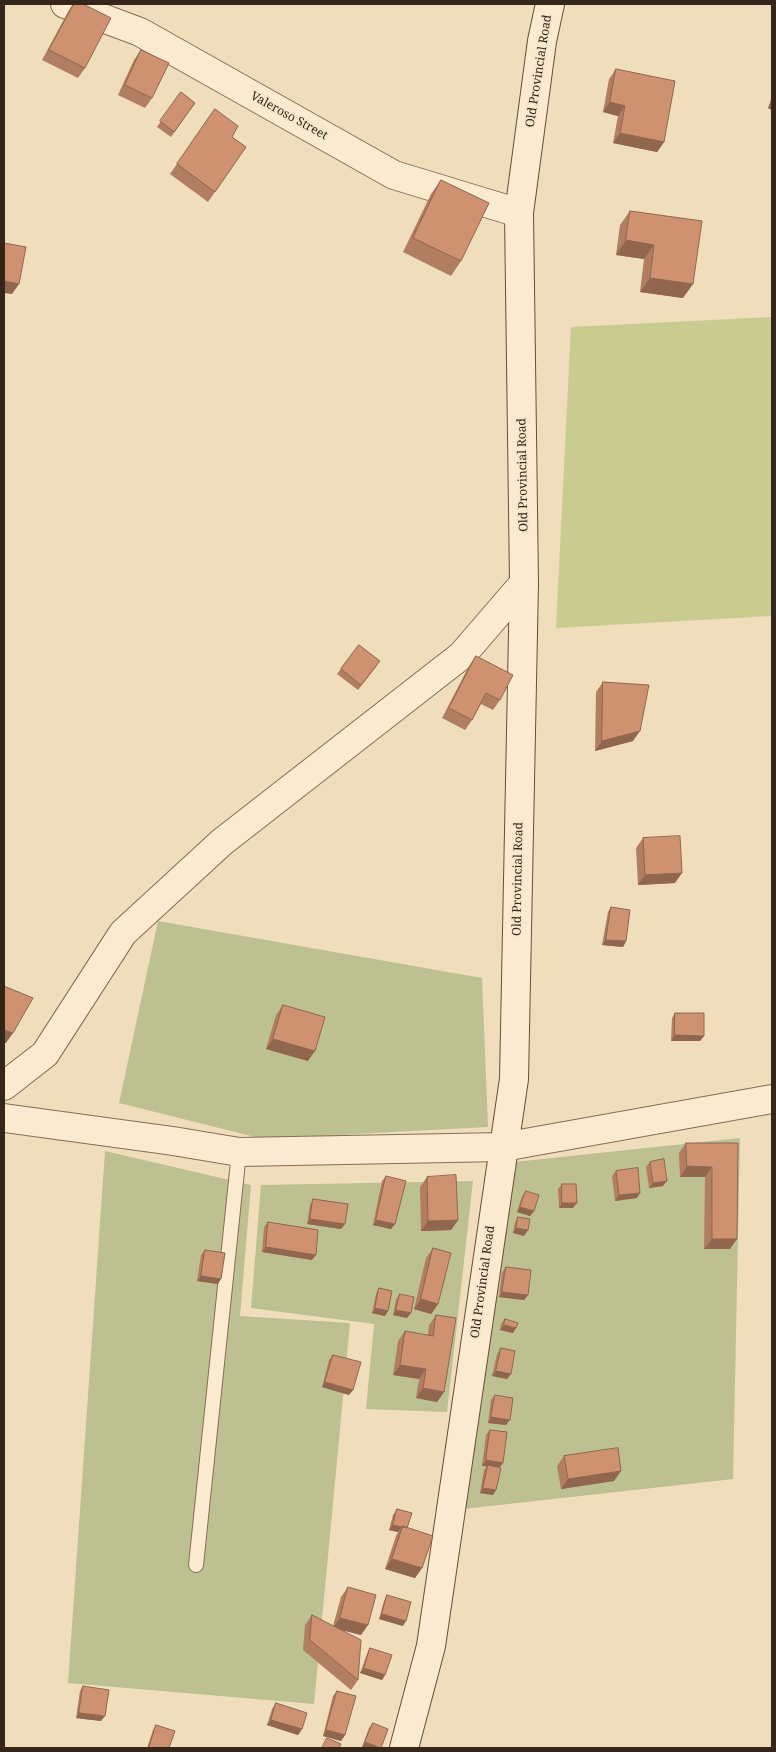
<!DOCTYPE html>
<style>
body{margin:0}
#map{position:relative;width:776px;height:1752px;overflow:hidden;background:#efddbc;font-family:"Noto Serif",serif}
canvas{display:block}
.frame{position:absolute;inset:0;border:5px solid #35261b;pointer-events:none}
</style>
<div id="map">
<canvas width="776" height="1752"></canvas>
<div class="frame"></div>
</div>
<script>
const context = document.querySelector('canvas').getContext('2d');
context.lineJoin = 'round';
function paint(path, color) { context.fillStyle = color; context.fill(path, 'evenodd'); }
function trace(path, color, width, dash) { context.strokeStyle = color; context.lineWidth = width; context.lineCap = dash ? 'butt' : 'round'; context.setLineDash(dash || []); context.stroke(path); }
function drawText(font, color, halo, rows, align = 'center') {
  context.font = font + ' "Noto Serif",serif'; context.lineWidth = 4; context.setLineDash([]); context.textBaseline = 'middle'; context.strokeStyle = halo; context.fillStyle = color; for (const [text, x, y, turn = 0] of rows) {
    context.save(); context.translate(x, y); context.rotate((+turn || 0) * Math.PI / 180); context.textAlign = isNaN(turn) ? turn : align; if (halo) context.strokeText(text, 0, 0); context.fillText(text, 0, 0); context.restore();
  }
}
paint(new Path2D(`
 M772,317v299l-216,12 15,-301z`), '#c9cc90');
paint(new Path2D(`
 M158,921l324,57 6,149 -225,12 -144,-36z
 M740,1138l-7,341 -270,30 51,-347z
 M105,1151l146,34 -11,131 110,7 -36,381 -246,-21z
 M473,1181l-26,231 -81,-3 8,-85 -123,-16 10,-123z`), '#bdc090');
const service = new Path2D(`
 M196,1565l43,-413`);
const minor = new Path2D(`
 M65,4l75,28 254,143 125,38
 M4,1086l41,-32 78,-121 99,-91 240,-187 62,-72
 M4,1118l169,23 66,11 264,-5`);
const tertiary = new Path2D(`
 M503,1147l269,-48`);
const secondary = new Path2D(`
 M404,1748l27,-102 83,-567 10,-496 -5,-370 23,-172 8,-37`);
trace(service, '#866d55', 16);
trace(minor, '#866d55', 30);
trace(tertiary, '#866d55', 30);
trace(secondary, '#684e39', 30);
trace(service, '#faeacf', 14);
trace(minor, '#faeacf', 28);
trace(tertiary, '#faeacf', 28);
trace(secondary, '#faeacf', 28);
paint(new Path2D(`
 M73,4h10l2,64 -7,10 -36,-18 27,-50z
 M141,50l11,48 -7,10 -27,-13 16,-35z
 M616,69l48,73 -7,10 -44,-9 5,-27 -15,-4 6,-33z
 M181,92l14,11 -24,34 -14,-10z
 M772,96v14l-4,-2z
 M215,109l17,28 14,10 -38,55 -38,-28z
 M441,180l20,81 -10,15 -48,-24 28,-58z
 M630,211l72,10 -19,77 -43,-6 4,-33 -28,-4 4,-30z
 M359,645l17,22 -18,23 -21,-16z
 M476,656l24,44 -7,10 -12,-6 -9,16 -7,10 -23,-12 27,-52z
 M603,682l30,59 -38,10 1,-59z
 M643,838l32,45 -37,2 -2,-37z
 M611,907l15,34 -3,6 -21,-2 6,-33z
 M283,1005l25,56 -42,-12 10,-34z
 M675,1013l29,23 -4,5h-29l1,-23z
 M686,1143h52l-8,106h-26l1,-72h-25l-1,-24z
 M650,1162l13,24 -14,2 -3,-21z
 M616,1171l21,27 -22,3 -3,-25z
 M386,1176l5,53 -18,-4 9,-44z
 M427,1177l31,43 -7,10 -30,1 -1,-44z
 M562,1184l11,24h-14l-1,-19z
 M526,1191l8,20 -4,5 -13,-4 5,-16z
 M313,1199l28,30 -34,-5 3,-19z
 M518,1217l6,19 -11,-3 2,-11z
 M268,1222l44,38 -50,-8 2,-25z
 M433,1248l5,56 -7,10 -17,-5 12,-51z
 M205,1250l13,34 -21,-3 4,-26z
 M506,1267l22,28 -4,5 -25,-3 3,-25z
 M379,1288l9,23 -3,5 -13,-3 4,-19z
 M400,1294l7,24 -14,-3 3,-16z
 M436,1315l8,77 -7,10 -21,-4 3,-19 -26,-4 5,-34 7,-10 23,4 1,-10z
 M505,1319l11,9 -3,5 -13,-3 1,-6z
 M501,1348l10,26 -4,5 -15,-3 5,-22z
 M333,1355l20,35 -4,5 -27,-8 7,-27z
 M495,1395l11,30 -18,-2 3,-23z
 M490,1430l10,38 -7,27 -13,-2 4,-23 3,-4h-5l4,-31z
 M564,1456l50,25 -53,8 -4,-23z
 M397,1509l10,19 15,40 -7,10 -30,-9 11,-33 2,-4 -9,-2 4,-15z
 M348,1587l13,48 -18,-5 15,50 -7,10 -48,-40 2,-25 7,-10 21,11 8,-29z
 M387,1595l16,31 -24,-7 5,-18z
 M370,1648l15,27 -3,5 -22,-7 7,-19z
 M83,1686l18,35 -25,-3 4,-27z
 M337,1691l8,44 -4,6 -18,-5 10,-40z
 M276,1703l26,26 -4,6 -31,-10 5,-16z
 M373,1723l8,25h-17l-2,-1 7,-19z
 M156,1725l13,23h-22l6,-18z`), '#b17e61');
paint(new Path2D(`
 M772,101v9l-4,-2z
 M610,102l15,4 -7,10 -15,-4z
 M620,133l44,9 -7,10 -44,-9z
 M626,240l28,5 -10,14 -28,-4z
 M650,278l43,6 -10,14 -43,-6z
 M4,281l15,3 -7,10 -8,-1z
 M640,731l-7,10 -38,10 7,-10z
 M682,873l-7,10 -37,2 7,-10z
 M606,940l20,1 -3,6 -21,-2z
 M4,1030l9,3 -7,10h-2z
 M675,1035l29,1 -4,5h-29z
 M273,1039l42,12 -7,10 -42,-12z
 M687,1166l25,1 -7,10h-25z
 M667,1181l-4,5 -14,2 4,-5z
 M640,1193l-3,5 -22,3 4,-6z
 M562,1203h15l-4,5h-14z
 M520,1207l14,4 -4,5 -13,-4z
 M310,1219l35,5 -4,5 -34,-5z
 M376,1220l19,4 -4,5 -18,-4z
 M458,1220l-7,10 -30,1 7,-10z
 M516,1228l12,2 -4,6 -11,-3z
 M712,1239h25l-7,10h-26z
 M266,1247l50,8 -4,5 -50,-8z
 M201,1276l20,3 -3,5 -21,-3z
 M502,1292l26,3 -4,5 -25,-3z
 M421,1299l17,5 -7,10 -17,-5z
 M375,1308l13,3 -3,5 -13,-3z
 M396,1310l15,3 -4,5 -14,-3z
 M504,1325l12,3 -3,5 -13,-3z
 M400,1365l26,4 -7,10 -26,-4z
 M496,1371l15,3 -4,5 -15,-3z
 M325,1382l28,8 -4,5 -27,-8z
 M423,1388l21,4 -7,10 -21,-4z
 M491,1417l19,3 -4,5 -18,-2z
 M486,1460l17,3 -4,5 -17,-2z
 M621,1471l-7,10 -53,8 7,-10z
 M483,1488l13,2 -3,5 -13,-2z
 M393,1525l9,2 -4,5 -9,-2z
 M392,1559l30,9 -7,10 -30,-9z
 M382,1614l24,7 -3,5 -24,-7z
 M340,1618l28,7 -7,10 -28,-7z
 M364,1668l21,7 -3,5 -22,-7z
 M79,1713l26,3 -4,5 -25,-3z
 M271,1720l31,9 -4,6 -31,-10z
 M326,1730l19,5 -4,6 -18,-5z
 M365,1742l16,6h-17l-2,-1z`), '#90664f');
const building = new Path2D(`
 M74,4h9l28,14 -26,50 -36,-18z
 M141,50l28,13 -17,35 -27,-13z
 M616,69l59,12 -11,61 -44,-9 5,-27 -15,-4z
 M181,92l14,11 -21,29 -14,-11z
 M215,109l23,17 -6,11 14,10 -31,45 -38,-28z
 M441,180l48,23 -28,58 -48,-23z
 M630,211l72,10 -9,63 -43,-6 4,-33 -28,-5z
 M4,243l22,4 -7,37 -15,-3z
 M359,645l21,16 -19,24 -20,-16z
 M476,656l37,19 -13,25 -14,-7 -14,27 -23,-12z
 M603,682l46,3 -9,46 -38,10z
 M680,836l2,37 -37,2 -2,-37z
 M611,907l19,3 -4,31 -20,-1z
 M4,986l29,12 -20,35 -9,-3z
 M283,1005l42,12 -10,34 -42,-12z
 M675,1013h29v23l-29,-1z
 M686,1143h52l-1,96h-25v-72l-25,-1z
 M664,1159l3,22 -14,2 -3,-21z
 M638,1168l2,25 -21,2 -3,-24z
 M456,1175l2,45 -30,1 -1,-44z
 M386,1176l20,5 -11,43 -19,-4z
 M562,1184h14l1,19h-15z
 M526,1191l13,4 -5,16 -14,-4z
 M313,1199l35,5 -3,20 -35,-5z
 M518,1217l12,2 -2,11 -12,-2z
 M268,1222l50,8 -2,25 -50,-8z
 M433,1248l18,5 -13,51 -17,-5z
 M205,1250l20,3 -4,26 -20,-3z
 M506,1267l25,3 -3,25 -26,-3z
 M379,1288l13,3 -4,20 -13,-3z
 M400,1294l14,3 -3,16 -15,-3z
 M436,1315l20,3 -12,74 -21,-4 3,-19 -26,-4 5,-34 28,5z
 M505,1319l13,4 -2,5 -12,-3z
 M501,1348l14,3 -4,23 -15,-3z
 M333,1355l28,7 -8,28 -28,-8z
 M495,1395l18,3 -3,22 -19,-3z
 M490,1430l17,2 -4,31 -17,-3z
 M618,1448l3,23 -53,8 -4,-23z
 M488,1465l13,3 -5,22 -13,-2z
 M397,1509l15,4 -5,15 -14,-3z
 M403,1526l30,10 -11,32 -30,-9z
 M348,1587l28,8 -8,30 -28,-7z
 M387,1595l24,7 -5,19 -24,-7z
 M312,1615l49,25 -3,40 -48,-40z
 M370,1648l22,7 -7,20 -21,-7z
 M83,1686l26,4 -4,26 -26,-3z
 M337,1691l19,5 -11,39 -19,-5z
 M276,1703l31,10 -5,16 -31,-9z
 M373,1723l15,6 -7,19 -16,-6z
 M156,1725l19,6 -6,17h-20z
 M327,1738l14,6 -2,4h-17z`);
paint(building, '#ce9271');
trace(building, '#90664f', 1);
drawText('12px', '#35261b', '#f6e7cc', [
 ["Old Provincial Road",539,71,-81],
 ["Valeroso Street",289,116,29],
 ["Old Provincial Road",523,475,-91],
 ["Old Provincial Road",518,879,-89],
 ["Old Provincial Road",483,1282,-82]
]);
</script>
